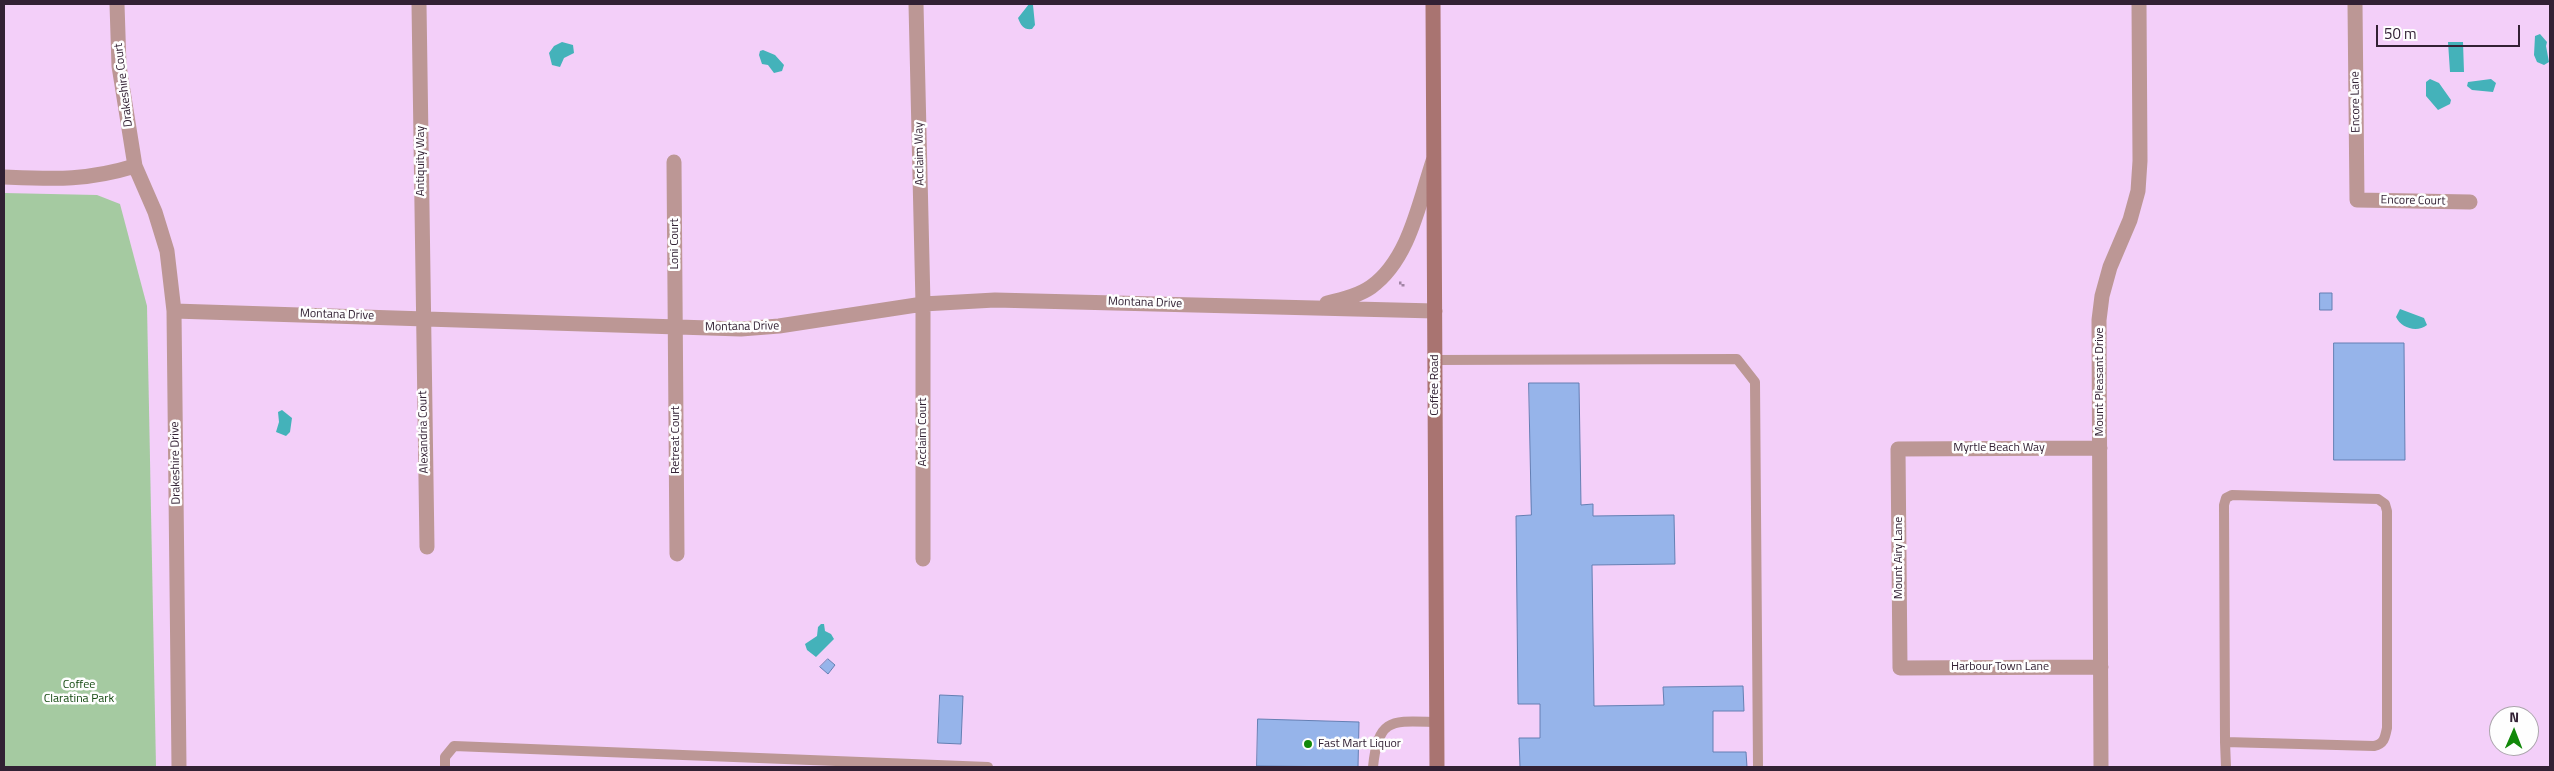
<!DOCTYPE html>
<style>
body{margin:0}
#map{position:relative;width:2554px;height:771px;overflow:hidden;background:#f3cff9;font-family:"Titillium Web",sans-serif}
canvas{display:block}
.frame{position:absolute;inset:0;border:5px solid #322134;pointer-events:none}
.north{position:absolute;left:2489px;top:706px;width:50px;height:50px;box-sizing:border-box;background:#fefefe;border:1px solid #aca6ad;border-radius:50%;rotate:1deg;font-size:14px;font-weight:700;line-height:20px;text-align:center;color:#322134}
.north::after{content:'';display:block;margin:auto;width:18px;height:22px;background:#118809;clip-path:polygon(50% 0,100% 100%,50% 72%,0 100%)}
.scale{position:absolute;left:2376px;top:25px;width:144px;height:22px;box-sizing:border-box;border:2px solid #322134;border-top:0;padding-left:6px;font-size:15px;line-height:18px;white-space:nowrap;color:#322134;-webkit-text-stroke:4px #fefefe;paint-order:stroke}
</style>
<div id="map">
<canvas width="2554" height="771"></canvas>
<div class="frame"></div>
<div class="north">N</div>
<div class="scale">50 m</div>
</div>
<script>
const context = document.querySelector('canvas').getContext('2d');
context.lineJoin = 'round';
function paint(path, color) { context.fillStyle = color; context.fill(path, 'evenodd'); }
function trace(path, color, width, dash) { context.strokeStyle = color; context.lineWidth = width; context.lineCap = dash ? 'butt' : 'round'; context.setLineDash(dash || []); context.stroke(path); }
function drawText(font, color, halo, rows, align = 'center') {
  context.font = font + ' "Titillium Web",sans-serif'; context.lineWidth = 5; context.setLineDash([]); context.textBaseline = 'middle'; context.strokeStyle = halo; context.fillStyle = color; for (const [text, x, y, turn = 0] of rows) {
    context.save(); context.translate(x, y); context.rotate((+turn || 0) * Math.PI / 180); context.textAlign = isNaN(turn) ? turn : align; if (halo) context.strokeText(text, 0, 0); context.fillText(text, 0, 0); context.restore();
  }
}
paint(new Path2D(`
 M4,193l93,2 23,9 27,102 9,461h-152z`), '#a5caa1');
paint(new Path2D(`
 M1029,4l4,1 2,20 -3,4c-8,1 -11,-3 -14,-11z
 M2540,34l7,8 -1,4 3,16 -5,3 -7,-3 -3,-7 1,-19z
 M562,42l11,3 1,8 -10,5 -4,9 -8,-2 -3,-12 5,-7z
 M2448,42h15l1,30h-14z
 M763,50l12,5 9,10 -2,6 -8,2 -6,-8 -6,-1 -3,-9 1,-4z
 M2430,79l9,4 12,17 -1,4 -12,6 -12,-14v-14z
 M2491,79l5,4 -3,9 -21,-2 -5,-4 1,-4z
 M2400,309l24,9 3,7c-10,8 -26,3 -31,-8z
 M282,410l10,8 -2,14 -4,4 -10,-4 3,-10 -1,-10z
 M821,624h3l1,7 6,3 3,5 -18,18 -9,-7 -2,-6 12,-8 1,-9z`), '#44b2ba');
const building = new Path2D(`
 M2320,293h12v17h-12z
 M2334,343h70l1,117h-71z
 M1529,383h50l2,122 12,-1v12l81,-1 1,49 -83,1 2,141 70,-1 -1,-18 80,-1 1,25h-31v41h33l1,15h-227l-1,-29h21v-34h-22l-2,-188 15,-1z
 M828,659l7,6 -7,9 -8,-7z
 M940,695l23,1 -2,48 -23,-1z
 M1258,719l101,3 -1,45 -101,-1z`);
paint(building, '#96b4ea');
trace(building, '#647fb3', 1);
trace(new Path2D(`
 M1399,283h4v6`), '#a084a4', 3, [2.5, 2.5]);
trace(new Path2D(`
 M1435,360l302,-1 18,23 3,385
 M2225,742l149,4c10,-2 11,-8 13,-18v-217l-2,-7 -7,-5 -146,-4 -6,3 -2,7 1,237 1,25
 M445,767v-10l9,-11 534,21
 M1373,767c5,-51 20,-46 64,-45`), '#bc9795', 10);
trace(new Path2D(`
 M117,4l2,62 16,100 20,46 12,39 7,60 5,456
 M419,4l8,543
 M916,4l7,300v255
 M2355,4l2,196 113,2
 M674,162l3,392
 M4,177c50,2 82,4 131,-11
 M1327,303c15,-3 31,-7 44,-16 38,-27 48,-84 62,-126
 M174,311l567,18 38,-3 144,-22 72,-4 440,11
 M2100,448l-202,1 2,219 201,-1
 M2101,767l-2,-447 3,-24 8,-29 20,-47 8,-29 2,-30 -1,-157`), '#bc9795', 15);
trace(new Path2D(`
 M1433,4l4,763`), '#a97471', 15);
for (const [x, y, r, color] of [
 [1308,744,5,"#118809"]
]) { const dot = new Path2D(); dot.arc(x, y, r, 0, 2 * Math.PI); context.fillStyle = color; context.fill(dot); trace(dot, '#fefefe', 2); }
drawText('12px', '#322134', '#fefefe', [
 ["Drakeshire Court",124,85,-97],
 ["Encore Lane",2356,102,-91],
 ["Acclaim Way",920,154,-91],
 ["Antiquity Way",421,161,-90],
 ["Encore Court",2413,201,1],
 ["Loni Court",675,244,-90],
 ["Montana Drive",1145,303,2],
 ["Montana Drive",337,315,2],
 ["Montana Drive",742,327,-1],
 ["Mount Pleasant Drive",2100,382,-90],
 ["Coffee Road",1435,385,-90],
 ["Alexandria Court",424,432,-91],
 ["Acclaim Court",923,432,-90],
 ["Retreat Court",676,440,-90],
 ["Myrtle Beach Way",1999,448],
 ["Drakeshire Drive",176,463,-91],
 ["Mount Airy Lane",1899,558,-90],
 ["Harbour Town Lane",2000,667]
]);
drawText('12px', '#154a11', '#fefefe', [
 ["Coffee",79,685],
 ["Claratina Park",79,699]
]);
drawText('12px', '#322134', '#fefefe', [
 ["Fast Mart Liquor",1318,744]
], 'left');
</script>
